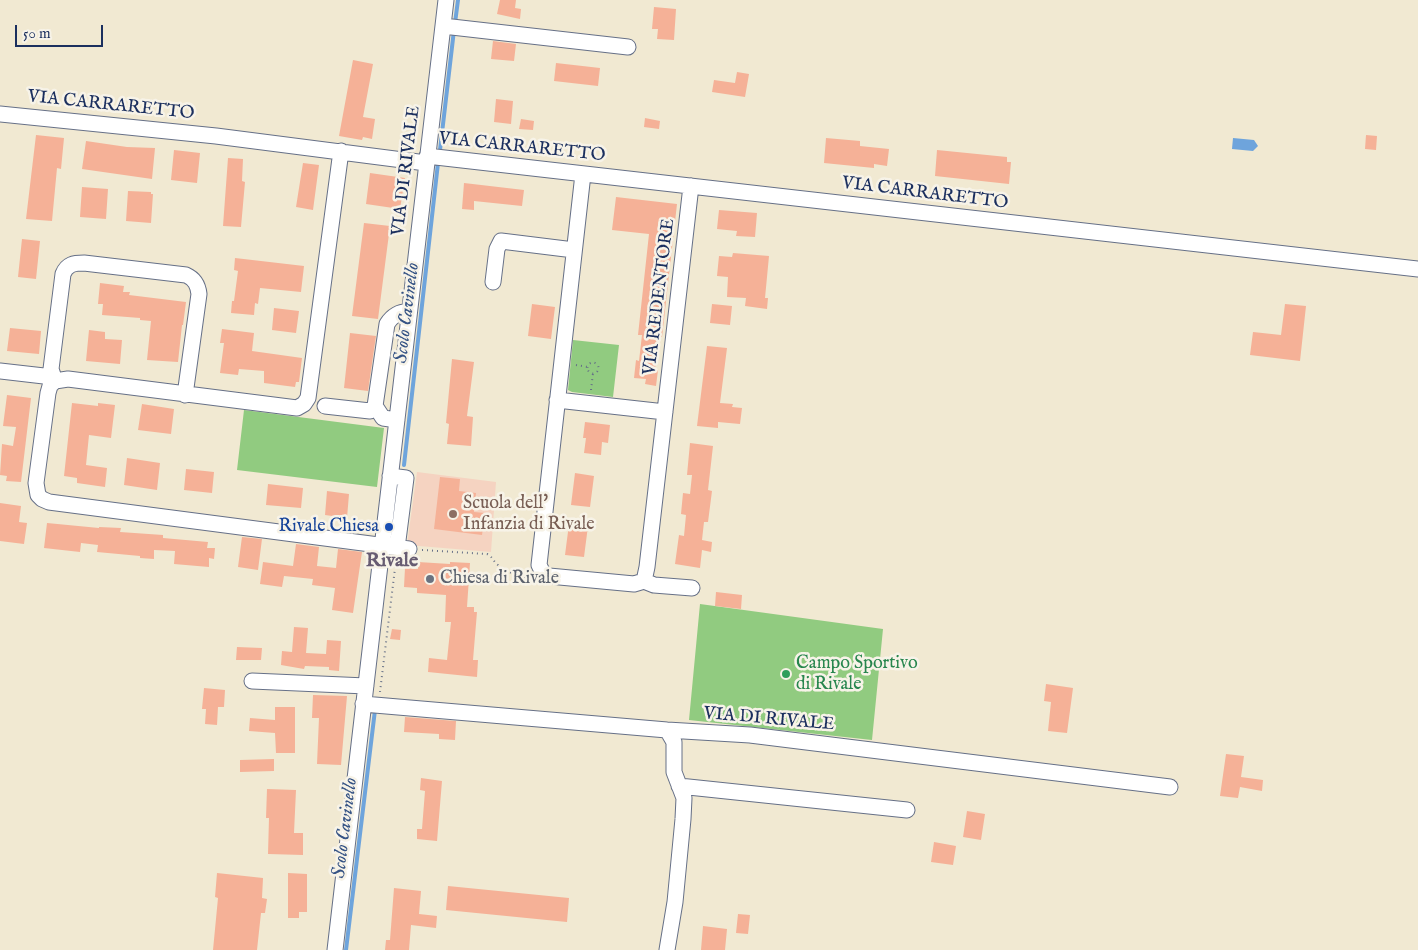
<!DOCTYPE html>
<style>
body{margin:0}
#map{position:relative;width:1418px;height:950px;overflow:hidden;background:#f1e9d2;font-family:"IM FELL English",serif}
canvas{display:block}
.scale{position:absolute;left:15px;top:25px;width:88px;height:22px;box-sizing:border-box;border:2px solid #1b2f5e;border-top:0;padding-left:6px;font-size:15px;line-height:18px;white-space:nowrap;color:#1b2f5e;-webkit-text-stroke:4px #f7f3e8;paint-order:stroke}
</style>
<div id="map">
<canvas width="1418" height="950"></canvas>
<div class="scale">50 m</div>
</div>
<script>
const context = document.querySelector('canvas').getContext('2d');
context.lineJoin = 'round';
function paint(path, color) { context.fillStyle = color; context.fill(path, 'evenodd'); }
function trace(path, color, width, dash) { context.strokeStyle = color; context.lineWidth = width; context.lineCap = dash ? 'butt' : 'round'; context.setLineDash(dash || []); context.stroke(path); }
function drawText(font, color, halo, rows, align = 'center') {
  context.font = font + ' "IM FELL English",serif'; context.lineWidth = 5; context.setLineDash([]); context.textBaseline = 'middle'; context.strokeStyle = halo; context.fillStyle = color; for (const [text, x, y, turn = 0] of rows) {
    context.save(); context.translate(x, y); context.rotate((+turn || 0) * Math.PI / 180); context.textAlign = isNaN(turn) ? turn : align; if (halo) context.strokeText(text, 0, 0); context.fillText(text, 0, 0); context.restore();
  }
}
paint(new Path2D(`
 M417,472l79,10 -5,70 -84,-7z`), '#f5d3c1');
paint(new Path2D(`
 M573,340l46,5 -6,52 -41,-5 -4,-2z
 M244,410l140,18 -7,59 -140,-17z
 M700,604l183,25 -11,111 -183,-20z`), '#91cb80');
paint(new Path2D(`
 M1233,138l21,2 4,6 -5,5 -21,-2z`), '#6ea4dc');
trace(new Path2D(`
 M455,23l3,-23
 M440,150l14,-120
 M404,465l34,-302
 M346,950l29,-240`), '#6ea4dc', 4);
paint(new Path2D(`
 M500,0h16l-1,8 6,1 -1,10 -23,-5z
 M654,7l22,2 -2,31 -17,-1 1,-10h-6z
 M493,41l23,3 -2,17 -23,-2z
 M353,60l20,4 -10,53 12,2 -3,20 -9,-2 -1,3 -23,-4z
 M556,63l44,5 -2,18 -44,-5z
 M737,72l12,2 -4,23 -33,-5 2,-12 21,3z
 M496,99l17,2 -2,23 -17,-2z
 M645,118l15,3 -1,8 -15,-2z
 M521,119l13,2 -1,9 -14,-1z
 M36,135l28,3 -3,31 -4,-1 -5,53 -26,-2z
 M1366,135l11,1 -1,14 -11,-1z
 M826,138l34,3v5l29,3 -2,17 -13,-2v4l-50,-5z
 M86,141l41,6 28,1 -3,31 -70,-10z
 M174,150l26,3 -3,30 -26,-3z
 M937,150l70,7v5h4l-2,22 -74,-8z
 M228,158l15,1 -1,22 3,1 -4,45 -18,-1z
 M303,163l16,2 -6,45 -17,-3z
 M370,173l35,5 -5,31 -34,-5z
 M464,183l60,7 -2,16 -48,-5v9l-12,-1z
 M82,187l26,2 -2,30 -26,-2z
 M128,191l23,1v2h2l-2,29 -25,-2z
 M616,197l61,7 -15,133h-4l-3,33h3l-2,16 -11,-2 1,-5 -12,-1 2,-18 3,1 3,-26h-4l11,-101 -37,-4z
 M719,210l38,3 -2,24 -19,-1 1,-5 -20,-2z
 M364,223l26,3 -12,93 -26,-3z
 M22,239l18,2 -4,38 -18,-2z
 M733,253l36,3 -4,42h3l-1,11 -22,-3 1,-8 -19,-1 1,-20 -11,-1 2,-20 13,1z
 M235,258l69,8 -3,26 -41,-4 -2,16 -3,-1 -1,12 -23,-2 1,-12h2l4,-30 -4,-1z
 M100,283l24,3 -1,6h7l-1,3 57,7 -3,23h-1l-4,37 -31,-2 4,-39 -11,-1v-2l-38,-3 1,-11h-5z
 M532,304l23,3 -4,32 -23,-3z
 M712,304l20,2 -2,19 -20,-2z
 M1285,304l21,2 -6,55 -50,-6 3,-23 28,3z
 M274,308l25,3 -3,22 -24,-3z
 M10,328l31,3 -2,23 -32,-3z
 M222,329l32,4 -2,18 50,7 -3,24h-3l-1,5 -31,-4v-12l-25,-2 -1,6 -18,-2 4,-30h-4z
 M89,330l16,2v7l17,1 -2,24 -34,-3z
 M350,333l26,3 -8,55 -24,-3z
 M707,346l20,2 -7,55 13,1 -1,3 10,1 -2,16 -22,-2v6l-21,-2z
 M452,359l22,3 -7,54 6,1 -2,29 -24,-2 2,-20 -3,-1z
 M7,395l24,3 -10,84 -15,-1 1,-5 -7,-1 2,-31 11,2 3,-19 -13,-1z
 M72,403l26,3v-3l17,2 -4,33 -22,-3 -3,30 21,3 -2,19 -28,-4v-5l-13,-2z
 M142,404l32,5 -3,25 -33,-4z
 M585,422l25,3 -2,18 -6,-1 -1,13 -17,-2 2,-15h-3z
 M690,443l23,3 -5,44 4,1 -4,31h-4l-2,18 10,2 -1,10 -9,-2 -2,18 -25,-4 4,-29 5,1 2,-21 -5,-1 2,-21 7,1 2,-19h-5z
 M127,458l33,5 -3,27 -33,-5z
 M186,469l28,3 -2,21 -28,-3z
 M575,473l19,3 -4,31 -19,-2z
 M440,477l20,2 -1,12 17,2 -2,19 11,1 -3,22 -48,-6z
 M268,484l35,4 -2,20 -35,-3z
 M327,491l22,3 -2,24 -22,-3z
 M0,503l21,3 -2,16 8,1 -3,21 -24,-3z
 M47,523l52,5v-1l22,1 -1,4 43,3v3l45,4 -1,6h8l-1,11 -5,-1v9l-35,-3 1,-13 -21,-1v9l-14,-1v-2l-43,-4 1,-7 -17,-2 -1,9 -36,-4z
 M569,524l19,2 -4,31 -19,-2z
 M242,537l20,2 -4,31 -20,-3z
 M296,544l23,3 -2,19 19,2 2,-19 24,3 -9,61 -21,-3 3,-22 -23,-3 1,-6 -29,-3 -2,11 -22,-3 3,-22 30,4z
 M418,562l32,2v-2l20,1 -3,44h7v5h3l-4,48h5l-1,17 -49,-5 1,-14 18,2 4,-38h-6l1,-27 -29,-2v-5l-13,-1 1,-19 13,1z
 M716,592l26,3 -1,14 -26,-3z
 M294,627l14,1 -2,25 20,1 1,-14 14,1 -2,30 -10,-1v-3l-24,-1 -1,3 -23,-4 1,-14 10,1z
 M392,629l9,1 -1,10 -10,-1z
 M237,647l25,1 -1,12h-25z
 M1046,684l27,4 -6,45 -19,-2 3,-29 -7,-1z
 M204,688l21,2 -1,17h-6l-1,18 -12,-1 1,-15h-4z
 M313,695l34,1 -6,69 -24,-1 2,-46h-7z
 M275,707h20v46h-19l-1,-20 -26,-2 1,-13 25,2z
 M405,717l51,4 -1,19 -16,-1v-5l-35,-2z
 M1226,754l18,2 -3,21 22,3 -1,11 -22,-4 -2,11 -18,-2z
 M274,759v12l-34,1v-12z
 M421,778l21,3 -5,60 -20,-2v-10h5l3,-38 -5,-1z
 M267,789l29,1 -2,43h9v22l-35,-1 1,-36h-3z
 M967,811l18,3 -4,26 -18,-3z
 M934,842l22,4 -3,19 -22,-3z
 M217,873l46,5 -1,20 5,1 -2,14h-4l-4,37h-44l5,-52 -3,-1z
 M288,873l19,1v38h-8v6h-11z
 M448,886l121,12 -2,24 -121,-12z
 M394,888l27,3 -2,23 18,2 -1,12 -25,-3 -2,25h-24l1,-10h4z
 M738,914l12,1 -2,19 -12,-1z
 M703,926l24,3 -2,21h-24z`), '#f5b197');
const minor = new Path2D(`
 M443,26l185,21
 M0,114l216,22 210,27
 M427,156l991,113
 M583,174l-44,391 4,8 6,3 85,8 10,-3 10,4 38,3
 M493,282l4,-33 4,-8 73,9
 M0,371l44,5 11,5 13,-2 229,29 7,-4 4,-6 33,-247
 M185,395l14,-101c-1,-9 -4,-15 -13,-19l-102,-12c-10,0 -17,1 -21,11l-12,95 4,12 -5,5 -2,7 -12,90 2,12 4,4 7,3 360,47
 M557,400l108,12
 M325,406l45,5 5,-5
 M397,420l-14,-2 -8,-12 12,-82c5,-8 13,-13 22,-12
 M390,476l16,2 -9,70
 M644,581l3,-14 44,-381
 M252,681l114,5
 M363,704l304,26 83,5 420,52
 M667,730l7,12v30l10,26 -1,21 -8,83 -8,48
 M679,786l228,24
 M335,950l111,-950`);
trace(minor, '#667087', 17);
trace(new Path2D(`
 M587.5 368a5.5 5.5 0 1 1 11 0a5.5 5.5 0 1 1-11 0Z
 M576,365l12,2
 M591,390l2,-17
 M422,550l65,4c6,3 6,7 11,11 9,8 22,11 34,14
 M380,692l16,-132`), '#667087', 2, [1, 4]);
trace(minor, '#fff', 15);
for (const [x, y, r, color] of [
 [453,514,5,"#8d6e63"],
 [389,527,5,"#1a4fb4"],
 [430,579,5,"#6b7280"],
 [786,674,5,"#2e9e5b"]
]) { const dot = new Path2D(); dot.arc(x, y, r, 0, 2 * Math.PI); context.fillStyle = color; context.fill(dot); trace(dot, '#f7f3e8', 2); }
drawText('18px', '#1b2f5e', '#f7f3e8', [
 ["VIA CARRARETTO",111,106,6],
 ["VIA CARRARETTO",522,148,6],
 ["VIA DI RIVALE",407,171,-83],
 ["VIA CARRARETTO",925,194,7],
 ["VIA REDENTORE",660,297,-83],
 ["VIA DI RIVALE",769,720,5]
]);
drawText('18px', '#785e54', '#f7f3e8', [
 ["Scuola dell'",463,504],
 ["Infanzia di Rivale",463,525]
], 'left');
drawText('18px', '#164399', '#f7f3e8', [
 ["Rivale Chiesa",379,527]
], 'right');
drawText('18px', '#5b616d', '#f7f3e8', [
 ["Chiesa di Rivale",440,579]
], 'left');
drawText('18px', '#27864d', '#f7f3e8', [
 ["Campo Sportivo",796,664],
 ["di Rivale",796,685]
], 'left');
drawText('italic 19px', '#345284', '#f7f3e8', [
 ["Scolo Cavinello",408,313,-83],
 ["Scolo Cavinello",346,828,-83]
]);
drawText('bold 20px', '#675c72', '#f7f3e8', [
 ["Rivale",392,562]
]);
</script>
